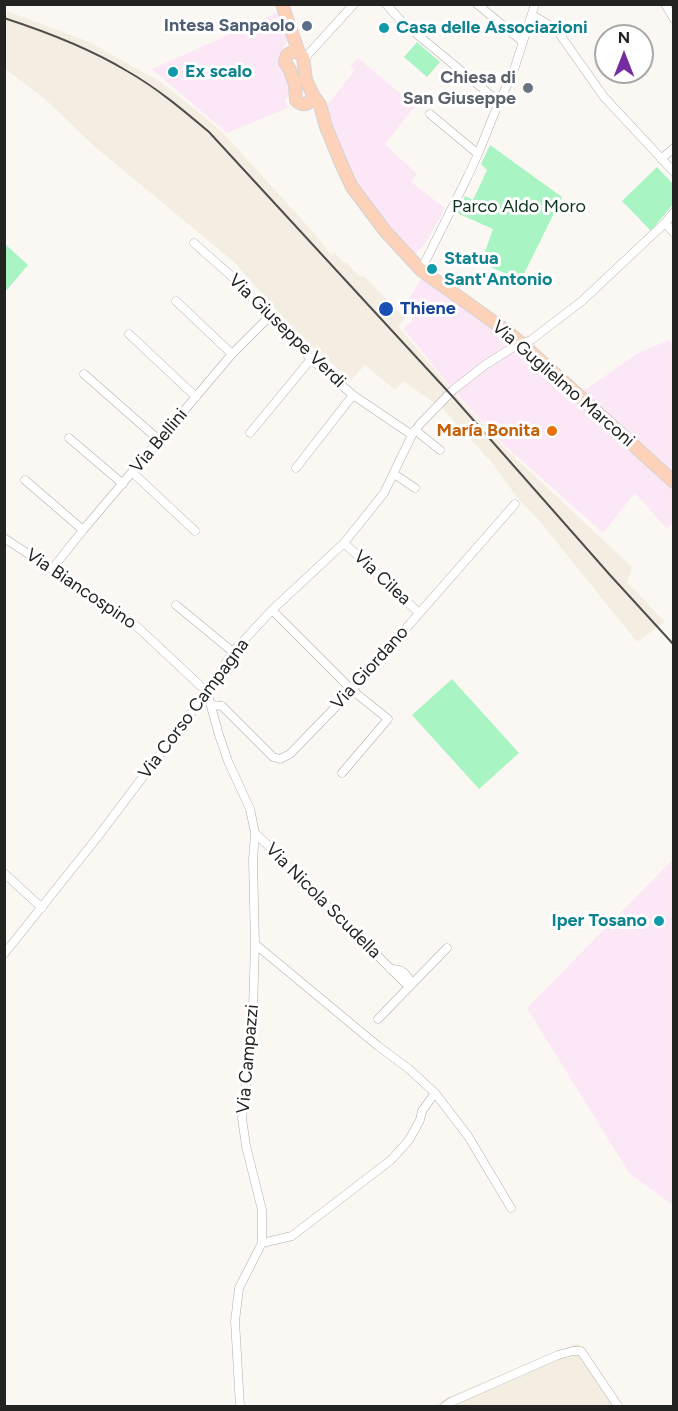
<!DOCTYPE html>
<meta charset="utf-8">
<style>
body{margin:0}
#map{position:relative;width:678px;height:1411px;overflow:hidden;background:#fbf8f4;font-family:Figtree,sans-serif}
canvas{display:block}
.frame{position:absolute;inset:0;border:6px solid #232321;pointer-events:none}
.north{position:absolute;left:594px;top:24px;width:60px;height:60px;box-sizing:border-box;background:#fff;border:2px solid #a7a7a6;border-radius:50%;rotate:0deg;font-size:16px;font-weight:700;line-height:24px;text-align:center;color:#232321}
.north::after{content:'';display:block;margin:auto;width:21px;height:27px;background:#742c9f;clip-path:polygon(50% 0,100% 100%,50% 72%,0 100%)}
</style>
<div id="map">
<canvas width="678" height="1411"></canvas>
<div class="frame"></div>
<div class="north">N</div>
</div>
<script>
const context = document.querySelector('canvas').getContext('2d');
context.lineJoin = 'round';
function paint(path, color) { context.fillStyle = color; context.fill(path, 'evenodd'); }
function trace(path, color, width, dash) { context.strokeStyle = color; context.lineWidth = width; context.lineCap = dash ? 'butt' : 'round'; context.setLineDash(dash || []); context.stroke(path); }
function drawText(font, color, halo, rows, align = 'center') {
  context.font = font + ' Figtree,sans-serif'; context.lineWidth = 6; context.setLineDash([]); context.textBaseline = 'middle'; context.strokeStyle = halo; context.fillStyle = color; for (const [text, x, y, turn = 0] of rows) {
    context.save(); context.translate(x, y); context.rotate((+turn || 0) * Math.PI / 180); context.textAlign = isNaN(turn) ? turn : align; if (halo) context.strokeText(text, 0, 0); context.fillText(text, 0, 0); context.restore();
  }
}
paint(new Path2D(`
 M281,11l7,23 -1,7 -7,15v5l10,25v7l-5,8 3,7 -61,25 -75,-64z
 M358,58l57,48 -30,38 32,30 -6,8 34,26 -17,31 -13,16 -33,-35 -29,-40 -29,-71 31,-39 -5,-4z
 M423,276l91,68 64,51 60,-42 31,-13 5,7 -1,175 -6,7 -32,-36 -32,40 -100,-89 -50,-54 -50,-62 10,-8 -4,-21z
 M673,859v346l-44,-32 -102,-165z`), '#fce7f7');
paint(new Path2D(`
 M4,10l85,32 70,39 47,37 19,17 90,99 16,21 4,-2 9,10 2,-1 14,15 3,-2 42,43 -7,8 61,73 49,52 124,116 -5,15 38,40 -28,20 -95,-118 -26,-28 -23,-32 -51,-56 -39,-27 -8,9 -30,-25 -14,15 -49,-42 -68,-76 -140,-116 -49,-47 -40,-30z
 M578,1343l45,63h-190l15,-9z`), '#f4ede2');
paint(new Path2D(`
 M417,42l23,20 -13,15 -23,-20z
 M490,145l72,52 -41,83 -40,-17 12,-34 -36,-16 8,-17 8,4 14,-30 -6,-6z
 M657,167l16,17v20l-22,27 -29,-30z
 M5,244l23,21 -23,27z
 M452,679l67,74 -40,36 -67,-74z`), '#a8f4c2');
const street = new Path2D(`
 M386,4l16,18 97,80
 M477,4l46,38
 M665,4l9,15
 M532,15l24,14 48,68 70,75
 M303,60l51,-56
 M430,114l48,40
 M661,159l13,-11
 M665,223l9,10
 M194,243l35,31 82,85 42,36 59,40
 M421,270l47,-94 10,-22 21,-52 14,-29 22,-69
 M176,301l56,53
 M129,334l67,63
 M84,374l75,66
 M415,430l25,20
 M250,433l61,-74
 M69,438l54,46
 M296,468l57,-73
 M132,472l63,59
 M394,474l21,14
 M25,480l58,50
 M4,538l128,84 75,70 12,43 9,26 22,48 5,24 -2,27 2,84 -2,65 -3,43 -8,66 4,28 16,64v33l-23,45 -4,33 5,85
 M344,543l75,70
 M52,569l31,-39 149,-176 38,-38
 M176,605l57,47
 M272,610l80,80 36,29 -46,54
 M211,705l11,1 51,51 7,2 10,-5 62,-64 163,-186
 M255,833l18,17 19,21 113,112 7,1
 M4,873l38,35
 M255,944l123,102 31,23 26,24 33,43 43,72
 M4,954l92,-115 111,-147 26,-40 39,-42 72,-67 40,-50 28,-58 8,-11 33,-34 32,-25 30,-19 16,-6 51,-39 83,-78 9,-11
 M390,969c13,0 16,4 22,15
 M378,1019l69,-71
 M262,1243l30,-7 99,-76 18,-20 11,-20 2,-9 13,-18
 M445,1406l6,-4 107,-47 15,-4h8l37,55`);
const primary = new Path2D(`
 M282,4l17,49
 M294,51l5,2 4,4 3,23 7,15 -1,5c-5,5 -11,6 -16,0l-1,-15 -5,-15 -5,-8 2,-7z
 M313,95l7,10 6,22 17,41 9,19 33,44 36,39 84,60 16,13 153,139`);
trace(street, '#b2b0ac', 9);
trace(primary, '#d3d3d3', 14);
trace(street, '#fff', 8);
trace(primary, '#fdd2b8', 12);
trace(new Path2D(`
 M4,18c43,14 85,30 123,53 30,17 56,39 82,61l244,265 157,178 64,70`), '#504f4d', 2);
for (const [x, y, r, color] of [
 [307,26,6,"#5c6f8a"],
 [384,28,6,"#0f9aa8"],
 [173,72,6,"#0f9aa8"],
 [528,88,6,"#6b7280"],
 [432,269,6,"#0f9aa8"],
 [386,309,8,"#1a4fb4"],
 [552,431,6,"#e8710a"],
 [659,921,6,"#0f9aa8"]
]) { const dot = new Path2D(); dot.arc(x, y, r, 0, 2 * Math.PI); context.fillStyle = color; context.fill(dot); trace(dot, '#fff', 2); }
drawText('bold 18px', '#4e5e75', '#fff', [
 ["Intesa Sanpaolo",295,26]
], 'right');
drawText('bold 18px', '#0d838f', '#fff', [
 ["Casa delle Associazioni",396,28],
 ["Ex scalo",185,72],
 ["Statua",444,259],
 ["Sant'Antonio",444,280],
 ["Iper Tosano",647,921,"right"]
], 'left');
drawText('bold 18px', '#5b616d', '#fff', [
 ["Chiesa di",516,78],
 ["San Giuseppe",516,99]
], 'right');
drawText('18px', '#0b331d', '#fff', [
 ["Parco Aldo Moro",519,207]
]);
drawText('bold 18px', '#164399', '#fff', [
 ["Thiene",400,309]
], 'left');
drawText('18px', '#232321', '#fff', [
 ["Via Giuseppe Verdi",287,331,44],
 ["Via Guglielmo Marconi",563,384,41],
 ["Via Bellini",159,441,-50],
 ["Via Cilea",382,578,43],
 ["Via Biancospino",81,589,34],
 ["Via Giordano",370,668,-48],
 ["Via Corso Campagna",194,709,-53],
 ["Via Nicola Scudella",323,901,45],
 ["Via Campazzi",248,1059,-85]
]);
drawText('bold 18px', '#c56008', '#fff', [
 ["María Bonita",540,431]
], 'right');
</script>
